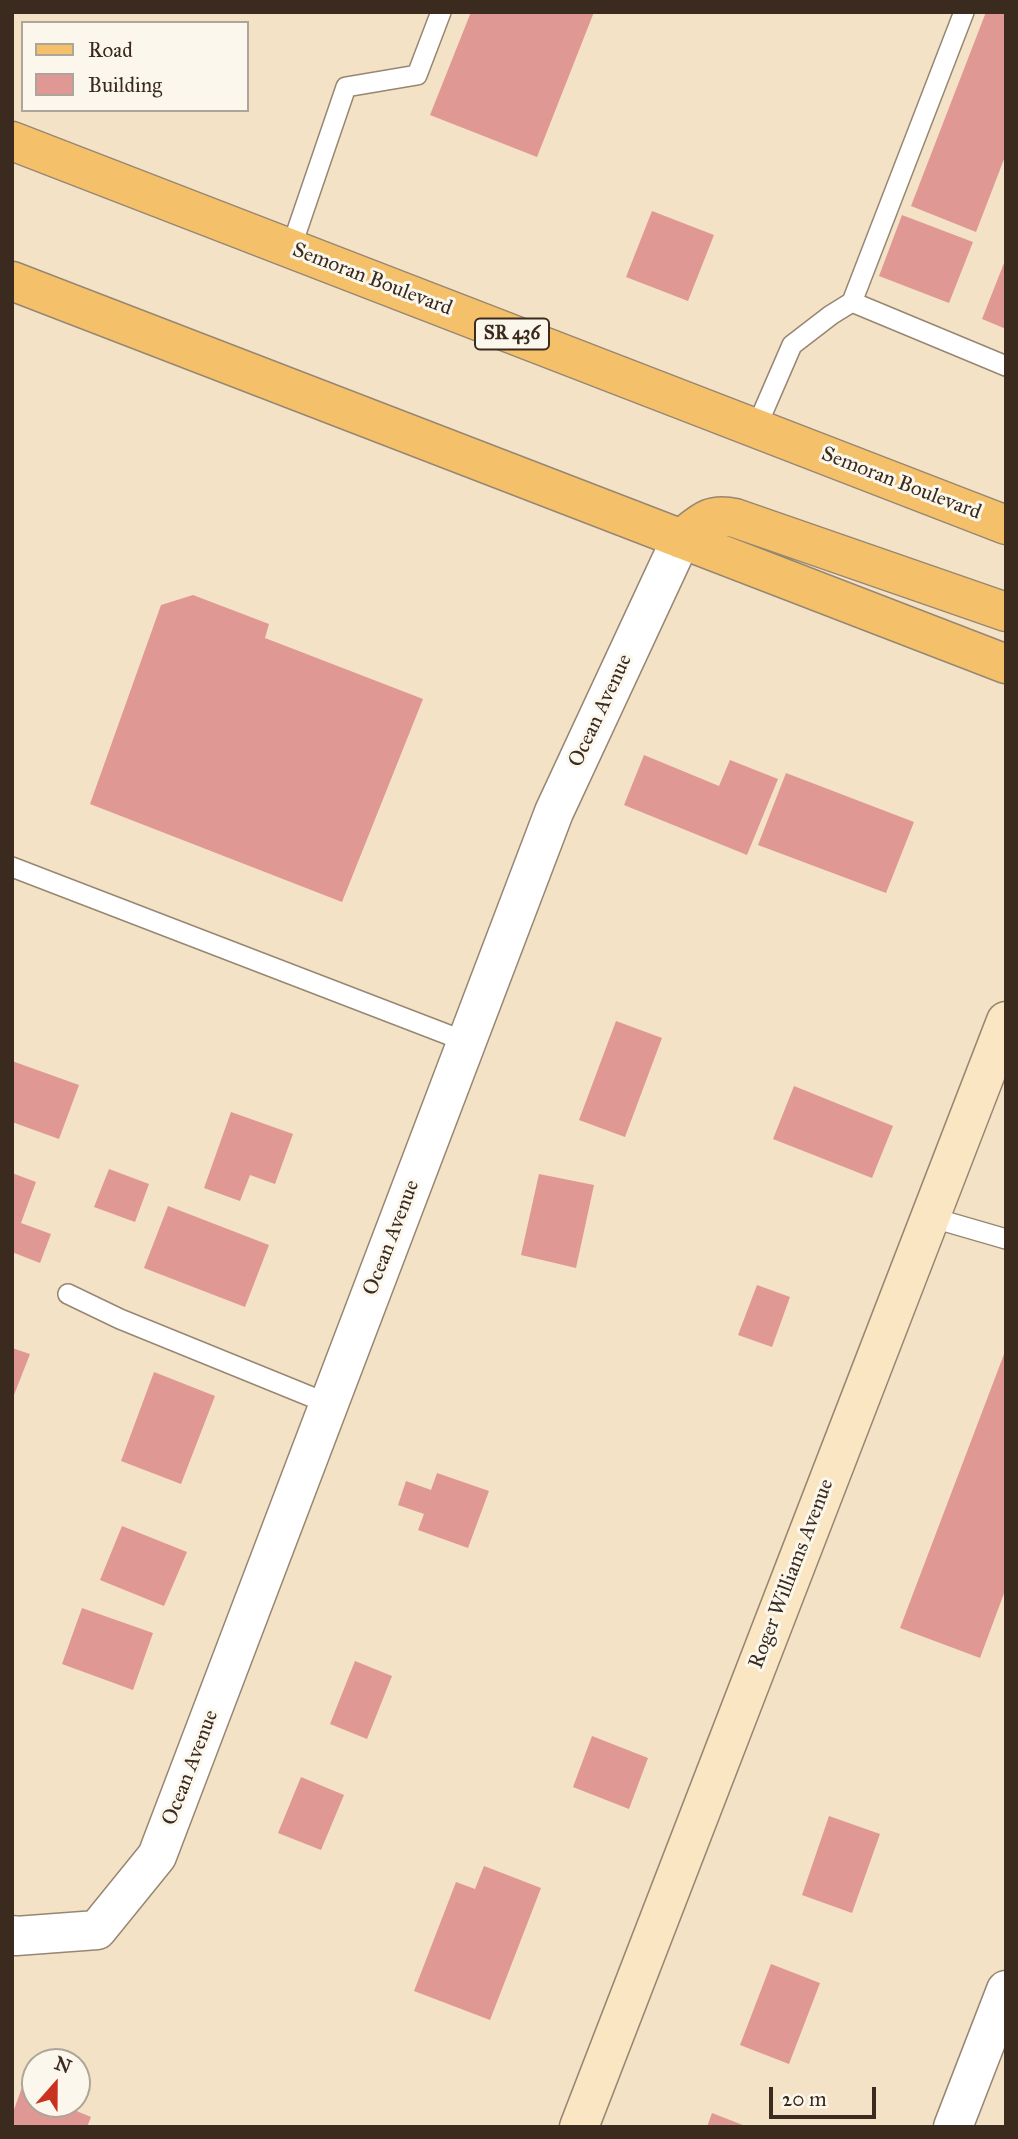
<!DOCTYPE html>
<style>
body{margin:0}
#map{position:relative;width:1018px;height:2139px;overflow:hidden;background:#f3e2c5;font-family:"IM FELL Great Primer",serif}
canvas{display:block}
.frame{position:absolute;inset:0;border:14px solid #3b2a1e;pointer-events:none}
.legend{position:absolute;left:21px;top:21px;width:228px;height:91px;box-sizing:border-box;background:#fbf7ec;border:2px solid #aea59a;margin:0;padding:9px 12px;list-style:none;font-size:21px;color:#3b2a1e}
.legend li{display:flex;align-items:center;gap:14px;height:35px}
.legend b{width:35px;border:2px solid #aea59a}
.north{position:absolute;left:21px;top:2048px;width:70px;height:70px;box-sizing:border-box;background:#fbf7ec;border:2px solid #aea59a;border-radius:50%;rotate:21deg;font-size:19px;font-weight:700;line-height:28px;text-align:center;color:#3b2a1e}
.north::after{content:'';display:block;margin:auto;width:24px;height:32px;background:#c8321e;clip-path:polygon(50% 0,100% 100%,50% 72%,0 100%)}
.scale{position:absolute;left:769px;top:2087px;width:107px;height:32px;box-sizing:border-box;border:4px solid #3b2a1e;border-top:0;padding-left:9px;font-size:21px;line-height:24px;white-space:nowrap;color:#3b2a1e;-webkit-text-stroke:5px #fbf7ec;paint-order:stroke}
</style>
<div id="map">
<canvas width="1018" height="2139"></canvas>
<div class="frame"></div>
<ul class="legend">
<li><b style="height:9px;background:#f4c16a"></b>Road</li>
<li><b style="height:19px;background:#e09894"></b>Building</li>
</ul>
<div class="north">N</div>
<div class="scale">20 m</div>
</div>
<script>
const context = document.querySelector('canvas').getContext('2d');
context.lineJoin = 'round';
function paint(path, color) { context.fillStyle = color; context.fill(path, 'evenodd'); }
function trace(path, color, width, dash) { context.strokeStyle = color; context.lineWidth = width; context.lineCap = dash ? 'butt' : 'round'; context.setLineDash(dash || []); context.stroke(path); }
function drawText(font, color, halo, rows, align = 'center') {
  context.font = font + ' "IM FELL Great Primer",serif'; context.lineWidth = 6; context.setLineDash([]); context.textBaseline = 'middle'; context.strokeStyle = halo; context.fillStyle = color; for (const [text, x, y, turn = 0] of rows) {
    context.save(); context.translate(x, y); context.rotate((+turn || 0) * Math.PI / 180); context.textAlign = isNaN(turn) ? turn : align; if (halo) context.strokeText(text, 0, 0); context.fillText(text, 0, 0); context.restore();
  }
}
paint(new Path2D(`
 M471,12h123l-57,145 -107,-42z
 M986,12h20v142l-30,78 -65,-26z
 M652,211l62,24 -26,66 -62,-24z
 M902,215l71,27 -24,61 -70,-27z
 M1006,258v71l-24,-10z
 M193,595l76,29 -4,14 158,61 -81,203 -252,-98 71,-199z
 M644,755l75,31 11,-26 48,19 -31,76 -123,-50z
 M786,773l128,49 -28,71 -128,-48z
 M616,1021l46,17 -37,99 -46,-17z
 M12,1061l67,24 -20,54 -47,-17z
 M794,1086l99,40 -21,52 -99,-39z
 M231,1112l62,22 -18,50 -25,-9 -10,26 -36,-13z
 M109,1169l40,15 -14,38 -41,-15z
 M12,1173l24,9 -15,41 30,11 -11,29 -28,-11z
 M539,1174l55,11 -18,83 -55,-13z
 M168,1206l101,39 -24,62 -101,-39z
 M757,1285l33,12 -18,50 -34,-12z
 M12,1348l18,6 -18,46z
 M1006,1349v239l-26,70 -80,-30z
 M154,1372l61,24 -34,88 -60,-23z
 M437,1473l52,18 -21,57 -50,-18 6,-16 -26,-9 8,-24 25,9z
 M122,1526l65,26 -23,54 -64,-26z
 M82,1608l71,25 -20,57 -71,-26z
 M355,1661l37,15 -25,63 -37,-15z
 M592,1736l56,22 -19,51 -56,-22z
 M301,1777l43,18 -23,55 -43,-17z
 M829,1816l51,18 -28,79 -50,-18z
 M484,1866l57,22 -51,132 -76,-29 42,-109 19,7z
 M771,1964l49,19 -31,81 -49,-19z
 M25,2079l10,4v21h41l-2,6 17,7 -4,10h-75v-12z
 M712,2113l36,14h-41z`), '#e09894');
const lane = new Path2D(`
 M291,248l55,-161 71,-12 24,-63
 M852,302l112,-290
 M756,428l36,-83 39,-30 21,-13 154,64
 M12,867l455,175
 M930,1217l76,22
 M68,1294l52,25 209,85`);
const street = new Path2D(`
 M12,1935l4,1 81,-6 60,-74 397,-1044 127,-273
 M953,2127l53,-137`);
const secondary = new Path2D(`
 M579,2127l427,-1106`);
const primary = new Path2D(`
 M12,141l994,384
 M12,281l994,383
 M681,539c20,-16 28,-27 54,-21l271,94`);
trace(lane, '#978672', 22);
trace(street, '#978672', 41);
trace(secondary, '#978672', 41);
trace(primary, '#978672', 41);
trace(lane, '#fff', 19);
trace(street, '#fff', 38);
trace(secondary, '#fbe6c3', 38);
trace(primary, '#f4c16a', 38);
for (const [x, y, w] of [
 [512,334,74]
]) { const box = new Path2D(); box.roundRect(x - w / 2, y - 15.5, w, 31, 5); context.fillStyle = '#fbf7ec'; context.fill(box); trace(box, '#3b2a1e', 2); }
drawText('bold 19px', '#3b2a1e', null, [
 ["SR 436",512,334]
]);
drawText('21px', '#3b2a1e', '#fbf7ec', [
 ["Semoran Boulevard",372,280,21],
 ["Semoran Boulevard",901,484,21],
 ["Ocean Avenue",601,711,-65],
 ["Ocean Avenue",392,1238,-69],
 ["Roger Williams Avenue",792,1574,-69],
 ["Ocean Avenue",191,1768,-69]
]);
</script>
